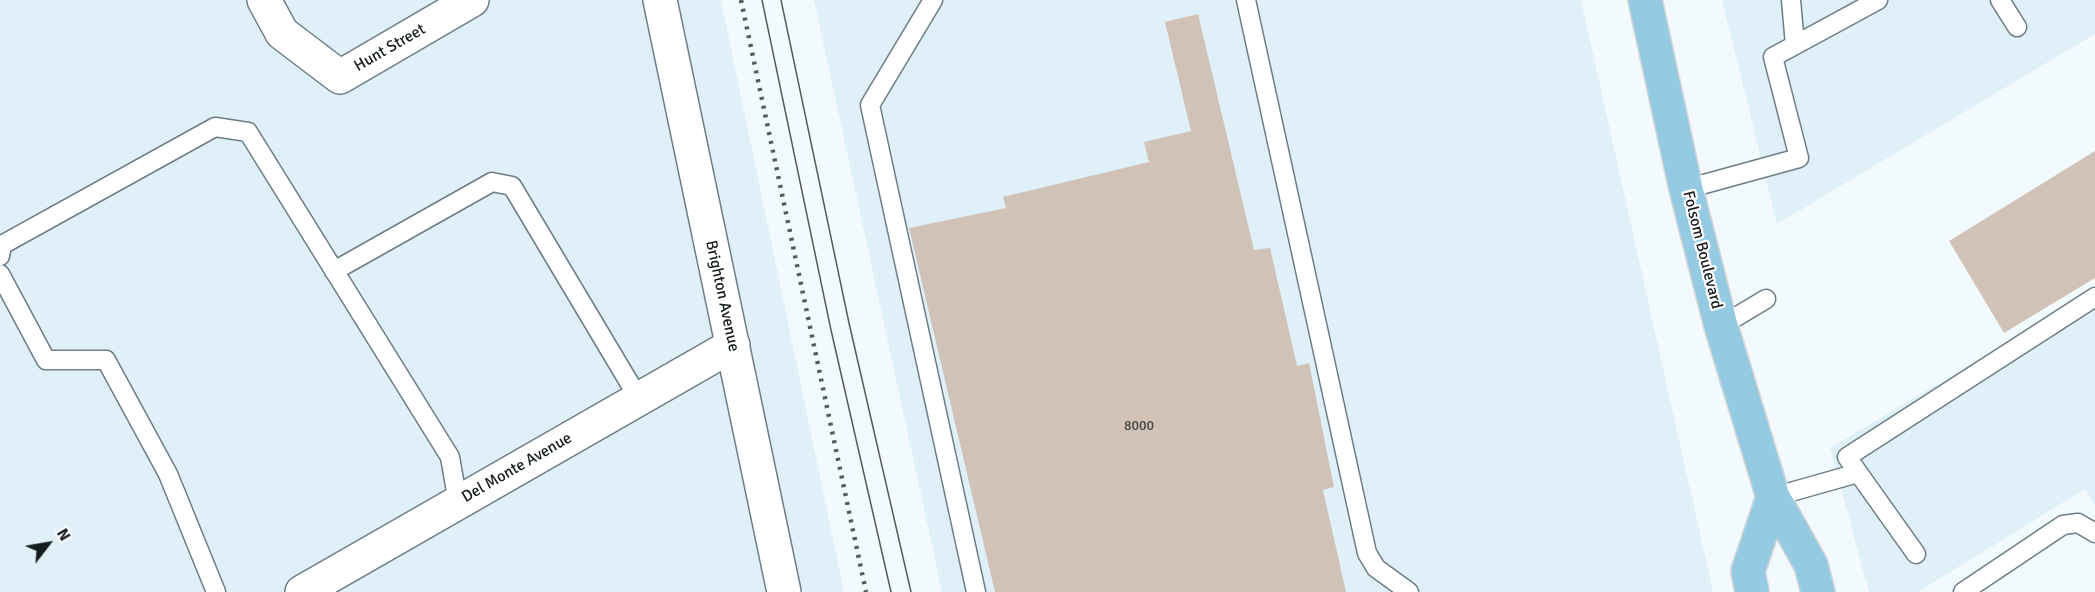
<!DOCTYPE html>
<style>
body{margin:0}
#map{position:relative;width:2095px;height:592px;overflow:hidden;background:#f3fafe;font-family:Signika,sans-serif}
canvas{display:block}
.north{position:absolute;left:18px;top:514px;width:60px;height:60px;-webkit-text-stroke:4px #fff;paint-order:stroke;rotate:59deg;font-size:16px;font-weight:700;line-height:24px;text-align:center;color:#151b1e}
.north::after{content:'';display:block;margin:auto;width:21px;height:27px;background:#151b1e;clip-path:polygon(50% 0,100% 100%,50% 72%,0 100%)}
</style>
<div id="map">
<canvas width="2095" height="592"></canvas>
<div class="north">N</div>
</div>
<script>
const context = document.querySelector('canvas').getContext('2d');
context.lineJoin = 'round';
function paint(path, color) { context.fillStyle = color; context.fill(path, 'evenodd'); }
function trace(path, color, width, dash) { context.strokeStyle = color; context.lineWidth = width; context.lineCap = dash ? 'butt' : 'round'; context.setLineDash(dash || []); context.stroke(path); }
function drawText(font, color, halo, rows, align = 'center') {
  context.font = font + ' Signika,sans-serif'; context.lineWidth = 4.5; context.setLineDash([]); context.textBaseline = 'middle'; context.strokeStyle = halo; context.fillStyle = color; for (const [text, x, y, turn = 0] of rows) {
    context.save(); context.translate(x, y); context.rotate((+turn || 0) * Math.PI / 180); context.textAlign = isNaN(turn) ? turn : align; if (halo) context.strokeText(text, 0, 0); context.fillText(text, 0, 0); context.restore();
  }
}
paint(new Path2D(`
 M0,0h721l123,592h-844z
 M814,0h767l132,592h-771z
 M1722,0h373v34l-318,190z
 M2095,290v216l-10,-17 -167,103h-49l-39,-144z`), '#e0f0f8');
paint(new Path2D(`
 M1198,14l56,236 16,-2 27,118 12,-3 25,124 -11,3 23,102h-351l-86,-364 97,-20 -3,-11 146,-35 -5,-20 47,-11 -26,-109z
 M2095,151v127l-91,55 -55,-92z`), '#d1c2b7');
const service = new Path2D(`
 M933,0l-63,105 106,487
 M1246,0l121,553 9,15 33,24
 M1791,0l4,45
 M2000,0l17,27
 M1686,189l113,-31 -26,-101 105,-57
 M0,256l2,-11 213,-118 33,5 202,325 8,46
 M334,271l158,-89 20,4 127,213
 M0,274l46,86h60l62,114 48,118
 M1721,326l45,-27
 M1773,497l85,-24
 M1916,554l-69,-97 248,-160
 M1963,592l100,-67 15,-2 17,10`);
const minor = new Path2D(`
 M264,0l18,33 58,44 132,-77
 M660,0l124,592
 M302,592l431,-247`);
const primary = new Path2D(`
 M1645,0l41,189 35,137 52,171 38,68 7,27
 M1752,592l-4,-21 25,-74`);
trace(service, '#6d7d86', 21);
trace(minor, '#6d7d86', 36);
trace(primary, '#d5d6d6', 36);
trace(service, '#fff', 18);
trace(minor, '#fff', 33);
trace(primary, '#94cae2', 33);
trace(new Path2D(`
 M762,0l69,330 60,262
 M781,0l68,323 62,269`), '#545b5e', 1.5);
trace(new Path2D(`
 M741,0l125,592`), '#545b5e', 4.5, [3, 6]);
drawText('14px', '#444544', null, [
 ["8000",1139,426]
]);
drawText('16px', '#151b1e', '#fff', [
 ["Hunt Street",390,48,-30],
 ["Folsom Boulevard",1702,250,76],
 ["Brighton Avenue",722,296,78],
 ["Del Monte Avenue",517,468,-30]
]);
</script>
